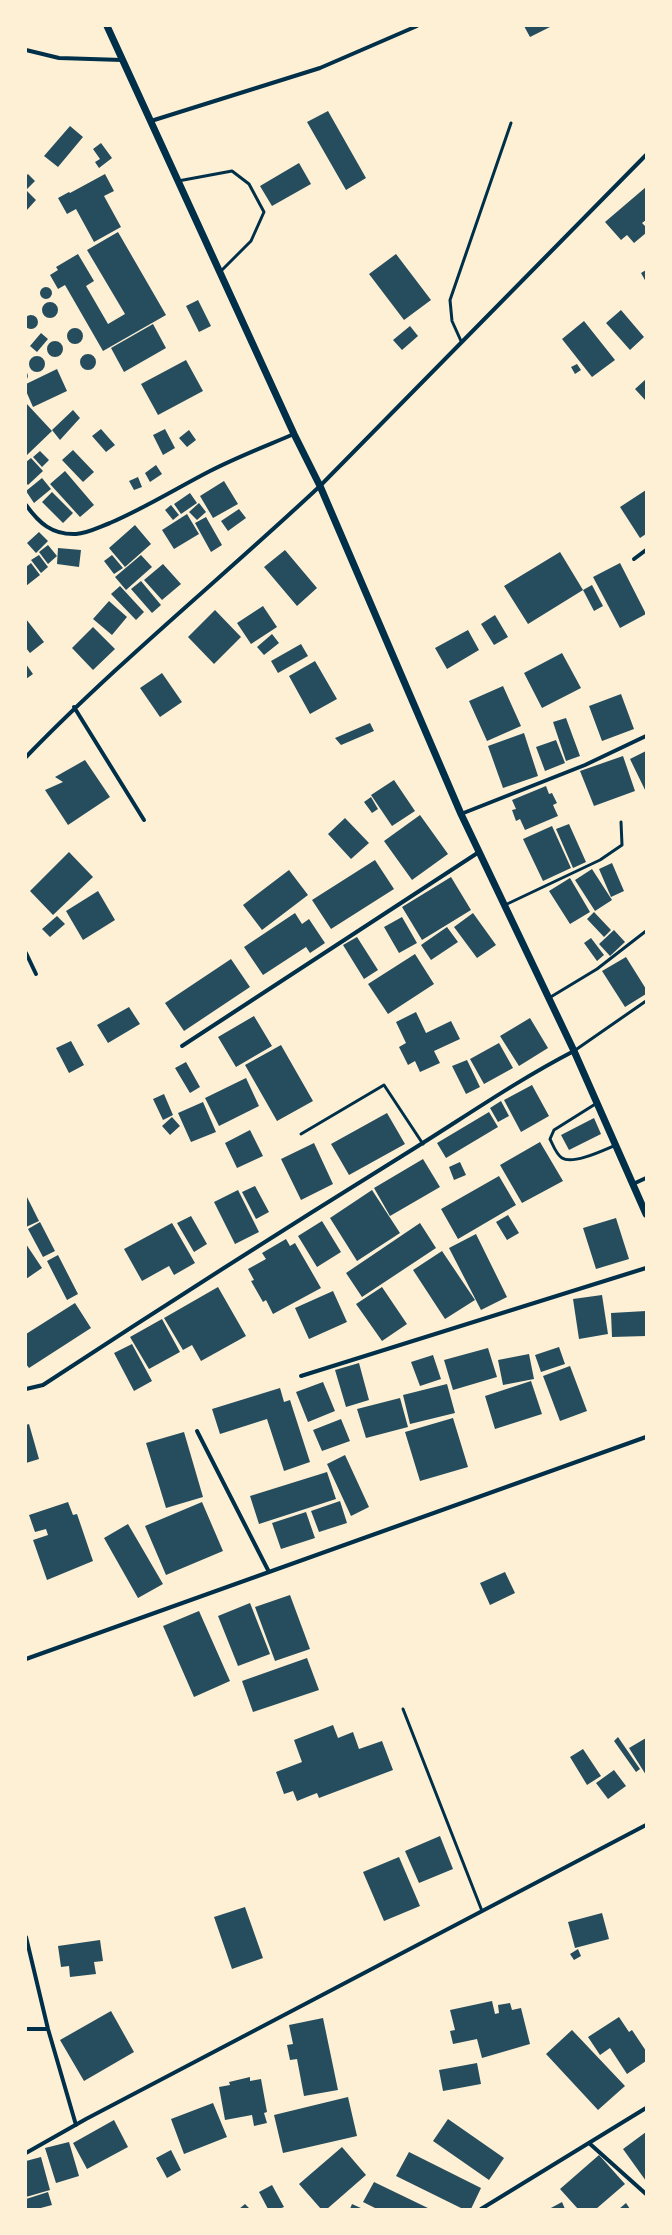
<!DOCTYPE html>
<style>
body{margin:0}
#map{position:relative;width:672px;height:2235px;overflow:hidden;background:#fdf0d5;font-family:Signika,sans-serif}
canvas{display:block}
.frame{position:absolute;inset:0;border:27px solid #fdf0d5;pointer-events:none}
</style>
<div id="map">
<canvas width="672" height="2235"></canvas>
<div class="frame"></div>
</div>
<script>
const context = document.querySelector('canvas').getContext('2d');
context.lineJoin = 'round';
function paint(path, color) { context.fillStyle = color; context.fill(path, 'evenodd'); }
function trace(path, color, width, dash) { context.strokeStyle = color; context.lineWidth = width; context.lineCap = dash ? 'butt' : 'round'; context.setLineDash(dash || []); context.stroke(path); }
paint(new Path2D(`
 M524,26h28l-22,11z
 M328,111l38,67 -20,12 -39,-68z
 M70,126l13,11 -25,30 -14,-11z
 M101,143l11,15 -13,10 -4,-6 5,-3 -7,-10z
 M299,163l12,21 -39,22 -12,-20z
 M28,174l7,7 -9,9v-14z
 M105,174l9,17 -10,5 17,31 -27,15 -18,-33 -9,5 -9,-16 11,-6 1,1z
 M646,187v33l-4,3 4,4v6l-12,10 -7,-8 -6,5 -16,-18z
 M27,191l9,9 -10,11v-19z
 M118,232l48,83 -63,36 -38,-66 -7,4 -8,-14 8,-5 -2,-3 22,-13 16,27 -8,5 22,38 17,-10 -38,-64z
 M396,254l35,46 -27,20 -35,-46z
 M646,270v12l-5,-9z
 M40 293a6 6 0 1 1 12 0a6 6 0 1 1-12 0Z
 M198,300l13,26 -12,6 -13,-26z
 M42 310a8 8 0 1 1 16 0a8 8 0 1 1-16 0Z
 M621,310l23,27 -14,13 -24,-27z
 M24 322a7 7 0 1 1 14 0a7 7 0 1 1-14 0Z
 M584,321l31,39 -23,17 -30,-38z
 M153,324l13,24 -42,24 -13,-24z
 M410,326l8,10 -16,14 -9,-10z
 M67 336a8 8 0 1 1 16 0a8 8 0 1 1-16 0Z
 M41,333l7,6 -11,13 -7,-6z
 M47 349a8 8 0 1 1 16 0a8 8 0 1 1-16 0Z
 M80 362a8 8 0 1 1 16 0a8 8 0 1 1-16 0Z
 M29 364a8 8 0 1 1 16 0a8 8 0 1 1-16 0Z
 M186,360l17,31 -45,24 -17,-31z
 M577,364l4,6 -6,4 -4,-7z
 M26,369l2,7 -2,6z
 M57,369l10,22 -34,16 -7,-16v-7z
 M646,379v22l-11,-12z
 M26,403l26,28 -25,24 -1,-1z
 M73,410l7,8 -20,22 -8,-10z
 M101,429l14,16 -9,7 -14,-16z
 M165,429l10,19 -12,7 -10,-20z
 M189,430l7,10 -9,7 -8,-9z
 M73,450l21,22 -11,10 -21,-22z
 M40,451l9,9 -7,7 -9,-10z
 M31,458l12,13 -15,14 -2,-2v-21z
 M156,465l6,9 -12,8 -5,-9z
 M65,471l29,34 -14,12 -30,-33z
 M138,477l4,10 -8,3 -5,-9z
 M42,478l9,11 -17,14 -8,-12z
 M224,481l14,23 -25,14 -13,-22z
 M646,490v44l-6,4 -20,-31z
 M52,492l21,21 -10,10 -21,-21z
 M190,493l7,10 -16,11 -7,-10z
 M199,503l7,9 -9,8 -8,-8z
 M171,505l8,10 -6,5 -8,-10z
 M239,509l7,9 -18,13 -7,-10z
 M187,514l12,20 -25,15 -12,-19z
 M206,517l16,28 -11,7 -16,-29z
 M135,525l16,19 -26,23 -16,-19z
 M39,532l9,9 -12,12 -9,-10z
 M48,545l9,11 -9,8 -9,-12z
 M58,548l23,2 -2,17 -22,-3z
 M285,550l32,38 -20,18 -33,-39z
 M560,552l23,38 -55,34 -24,-38z
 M39,555l9,12 -7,6 -10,-13z
 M112,555l11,13 -9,6 -10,-13z
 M141,555l11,12 -26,23 -11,-13z
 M31,563l9,12 -14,11v-19z
 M620,563l26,51 -26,14 -27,-51z
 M163,564l18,20 -19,16 -18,-20z
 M141,581l20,24 -9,8 -21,-24z
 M592,585l11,21 -9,5 -11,-21z
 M120,586l24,26 -8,8 -25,-26z
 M109,601l18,16 -15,18 -19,-16z
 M263,606l14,21 -26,17 -14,-21z
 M215,610l26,27 -27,27 -26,-27z
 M495,615l13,22 -14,8 -13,-21z
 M26,619l18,23 -14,11 -4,-5z
 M93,627l22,22 -22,21 -21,-22z
 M468,630l11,20 -32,19 -12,-21z
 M272,634l7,9 -15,12 -7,-8z
 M301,644l7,12 -30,17 -7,-12z
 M562,653l19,35 -39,20 -18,-35z
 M315,661l22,38 -27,15 -21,-38z
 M26,664l7,10 -7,5z
 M162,673l20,29 -22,15 -20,-29z
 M503,686l18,40 -34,15 -18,-40z
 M621,694l13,35 -32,12 -13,-35z
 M566,718l14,38 -14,5 -13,-39z
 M370,723l4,8 -33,14 -6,-7z
 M524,733l14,43 -35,12 -15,-42z
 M556,740l9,23 -20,8 -9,-24z
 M646,751v41l-16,-33z
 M623,756l12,35 -41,15 -14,-35z
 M85,760l25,37 -42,28 -23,-35 18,-8 -8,-5z
 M394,780l21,31 -23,15 -21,-31z
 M546,786l3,8 3,-1 5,10 -4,2 5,11 -33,14 -5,-11 -4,2 -4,-11 4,-1 -4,-9z
 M371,797l7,12 -6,4 -8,-11z
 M420,815l28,39 -36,26 -28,-39z
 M345,818l24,25 -18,16 -23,-25z
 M569,824l17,38 -13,6 -17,-39z
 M552,826l19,42 -28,13 -20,-42z
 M69,852l24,25 -40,38 -23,-24z
 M375,860l19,29 -63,40 -19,-29z
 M612,863l12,28 -13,6 -12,-28z
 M592,869l20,31 -17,11 -20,-31z
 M289,870l19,25 -46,35 -19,-25z
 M451,877l20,33 -49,30 -20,-33z
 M570,878l20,34 -20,12 -21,-33z
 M98,891l17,29 -32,20 -17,-29z
 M594,912l17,18 -7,7 -17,-18z
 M295,913l7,11 7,-5 16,24 -15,10 -4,-6 -43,28 -19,-28z
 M473,913l23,32 -19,13 -23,-31z
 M57,916l8,8 -15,13 -8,-8z
 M402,917l15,26 -18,10 -15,-26z
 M447,927l11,15 -27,18 -10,-15z
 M614,930l11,12 -15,14 -11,-12z
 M357,937l21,33 -14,9 -21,-34z
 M591,938l13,17 -7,6 -13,-18z
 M415,954l19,30 -46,30 -20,-30z
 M626,957l20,32v5l-21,13 -23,-36z
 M231,959l19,28 -66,44 -19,-28z
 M129,1007l11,17 -32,19 -11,-18z
 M416,1012l10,21 25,-12 9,18 -26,12 6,12 -20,9 -5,-11 -7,4 -9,-18 7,-4 -10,-21z
 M254,1016l18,30 -36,21 -18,-30z
 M530,1018l18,30 -29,18 -19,-30z
 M71,1041l13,24 -15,8 -13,-25z
 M499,1043l14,25 -29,16 -14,-25z
 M281,1045l32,56 -36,20 -32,-56z
 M467,1060l13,27 -14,7 -14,-28z
 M186,1062l14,25 -10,6 -15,-25z
 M246,1078l13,28 -40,20 -14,-28z
 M532,1085l17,31 -28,16 -17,-32z
 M164,1094l9,21 -10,5 -10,-21z
 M501,1101l8,15 -11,6 -8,-14z
 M203,1102l13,30 -25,10 -13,-29z
 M489,1112l9,15 -52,31 -9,-15z
 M387,1113l18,31 -56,31 -18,-31z
 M172,1117l8,9 -10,9 -8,-9z
 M594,1118l7,16 -32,16 -8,-15z
 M250,1130l13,26 -26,12 -12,-25z
 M540,1142l23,39 -41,22 -22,-38z
 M314,1143l19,41 -32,16 -20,-41z
 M423,1159l17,28 -50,29 -16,-28z
 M460,1162l6,13 -12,5 -5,-13z
 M499,1176l17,29 -58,34 -17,-30z
 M255,1186l14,26 -13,7 -14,-27z
 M238,1190l21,42 -24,12 -21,-42z
 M372,1190l28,43 -43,28 -27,-43z
 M26,1195l13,26 -13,6z
 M508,1215l11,18 -12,7 -11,-18z
 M191,1216l16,28 -13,8 -17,-29z
 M616,1218l13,41 -33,10 -13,-41z
 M322,1221l19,31 -24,15 -19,-31z
 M40,1222l15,29 -12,6 -15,-28z
 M172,1223l23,40 -21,12 -5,-9 -27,15 -18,-32z
 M420,1223l16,25 -74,49 -16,-24z
 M476,1234l31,63 -26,13 -32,-62z
 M286,1239l4,7 5,-3 26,45 -48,26 -7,-14 -3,2 -12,-21 3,-1 -6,-11 18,-10 -4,-6z
 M26,1244l16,24 -16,11z
 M442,1251l33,49 -30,19 -32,-49z
 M58,1255l20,39 -11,6 -20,-39z
 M218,1287l28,49 -45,25 -9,-16 -9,5 -19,-32z
 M382,1287l25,37 -25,17 -26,-37z
 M333,1291l14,31 -38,17 -14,-31z
 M602,1295l6,39 -29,5 -6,-40z
 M75,1303l16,25 -62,40 -3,-4v-30z
 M646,1311v25l-34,1 -1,-24z
 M162,1319l18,33 -31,17 -19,-32z
 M132,1344l20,37 -18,10 -20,-38z
 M559,1347l6,17 -24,8 -6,-17z
 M488,1348l9,29 -44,13 -9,-30z
 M529,1354l5,25 -31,6 -5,-25z
 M433,1355l8,24 -21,7 -9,-24z
 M359,1363l10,37 -23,7 -11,-37z
 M570,1366l17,45 -27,10 -17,-45z
 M531,1381l11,33 -47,15 -10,-33z
 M323,1382l12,29 -27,11 -12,-30z
 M447,1384l8,29 -45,11 -7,-29z
 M280,1388l4,14 6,-2 20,62 -26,9 -17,-52 -47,15 -8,-25z
 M400,1398l8,29 -42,11 -9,-29z
 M453,1418l15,49 -48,14 -15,-49z
 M341,1419l9,22 -28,10 -9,-21z
 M29,1424l10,35 -13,4v-38z
 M184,1432l19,65 -37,11 -20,-65z
 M345,1455l24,52 -18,9 -24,-52z
 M327,1472l9,27 -77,25 -9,-28z
 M340,1501l7,22 -28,9 -8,-21z
 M68,1502l5,13 4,-1 16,47 -46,19 -14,-40 15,-5 -2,-6 -11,3 -6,-17z
 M202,1502l21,49 -57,24 -21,-49z
 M306,1512l9,26 -34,11 -9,-26z
 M128,1524l35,60 -25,14 -34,-60z
 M505,1572l10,21 -25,12 -10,-22z
 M290,1595l20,54 -35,12 -20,-54z
 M250,1603l20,51 -32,12 -20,-50z
 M199,1611l31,70 -36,16 -31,-71z
 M307,1658l12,32 -66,22 -11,-31z
 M333,1725l5,13 15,-6 6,17 23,-8 11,29 -74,28 -2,-5 -20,8 -4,-10 -9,3 -8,-22 26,-10 -8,-22z
 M618,1737l22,32 -4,3 -22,-31z
 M646,1738v37l-17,-27z
 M583,1749l18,27 -14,9 -17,-28z
 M614,1770l12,16 -18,13 -12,-16z
 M440,1836l13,33 -34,14 -14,-32z
 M399,1857l21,49 -36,15 -21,-49z
 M245,1907l18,51 -31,11 -18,-52z
 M602,1913l7,26 -34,9 -7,-26z
 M100,1940l3,21 -9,1 2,12 -26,3 -1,-11 -8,1 -3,-21z
 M578,1949l3,7 -7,4 -4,-6z
 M492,2001l3,13 4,-1 -1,-8 12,-2 2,7 9,-2 9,36 -48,14 -5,-19 -24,5 -3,-13 5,-1 -5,-20z
 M111,2011l23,41 -50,29 -24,-41z
 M619,2017l10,15 3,-2 14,21v10l-19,13 -17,-26 -10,7 -12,-18z
 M323,2018l15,72 -34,6 -7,-37 -7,1 -3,-15 6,-1 -4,-19z
 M572,2030l53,56 -27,24 -52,-56z
 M477,2063l4,21 -38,7 -4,-21z
 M250,2077v4l11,-2 6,33 -3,1 3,10 -13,3 -2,-11 -27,5 -6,-33 11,-2 -1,-3z
 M348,2097l9,39 -74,17 -9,-38z
 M213,2103l14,34 -43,17 -13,-35z
 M448,2119l56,39 -15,22 -56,-39z
 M114,2120l14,27 -41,22 -14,-26z
 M646,2132v49l-23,-32z
 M69,2142l10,34 -23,7 -11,-35z
 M342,2147l24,28 -39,34h-6l-22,-25z
 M171,2150l10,20 -14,8 -11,-20z
 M409,2152l72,36 -10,21h-8l-67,-33z
 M599,2155l26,29 -29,25h-18l-18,-20z
 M41,2157l9,33 -24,7v-36z
 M374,2182l56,27h-53l-14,-7z
 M272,2185l12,22 -5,2h-11l-9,-17z
 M48,2192l4,13 -15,4h-11v-10z
 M562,2202l3,7h-16z
 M626,2203l4,6h-11z
 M245,2204l5,5h-11z
 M352,2204l11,5h-13z`), '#264d5e');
trace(new Path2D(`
 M178,181l54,-10 17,13 15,28 -13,29 -31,31
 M461,341l-9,-20 -2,-21 61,-177
 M505,905l95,-45 22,-15 -1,-23
 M549,998l48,-29 49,-38
 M574,1051l72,-50
 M597,1103l-43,27 -4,9c3,6 6,15 12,19 11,7 42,-8 54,-13
 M301,1134l83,-49 39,59
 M403,1709l79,202`), '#003049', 3);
trace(new Path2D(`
 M26,50l33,8 63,2
 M151,121l169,-53 97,-42
 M26,505c13,18 26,30 50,29 12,-1 23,-7 34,-11 35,-15 67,-35 100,-52 27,-14 56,-25 84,-37
 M634,559l12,-9
 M74,707l70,113
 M26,757c93,-96 197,-180 294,-271l326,-331
 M461,814l124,-49 61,-29
 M26,953l10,21
 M182,1046l297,-194
 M633,1184l13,-6
 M301,1376l345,-108
 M26,1389l17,-4c119,-78 238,-154 359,-229 57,-35 112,-74 172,-105
 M197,1431l72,141
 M26,1659l620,-222
 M26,1937l22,92 28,96
 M26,2029h22
 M589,2143l57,51
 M26,2153l60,-34 560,-294
 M481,2209l165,-101`), '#003049', 4);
trace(new Path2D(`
 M107,26l187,408 26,52 141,328 113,237 72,163`), '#003049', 7);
</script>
